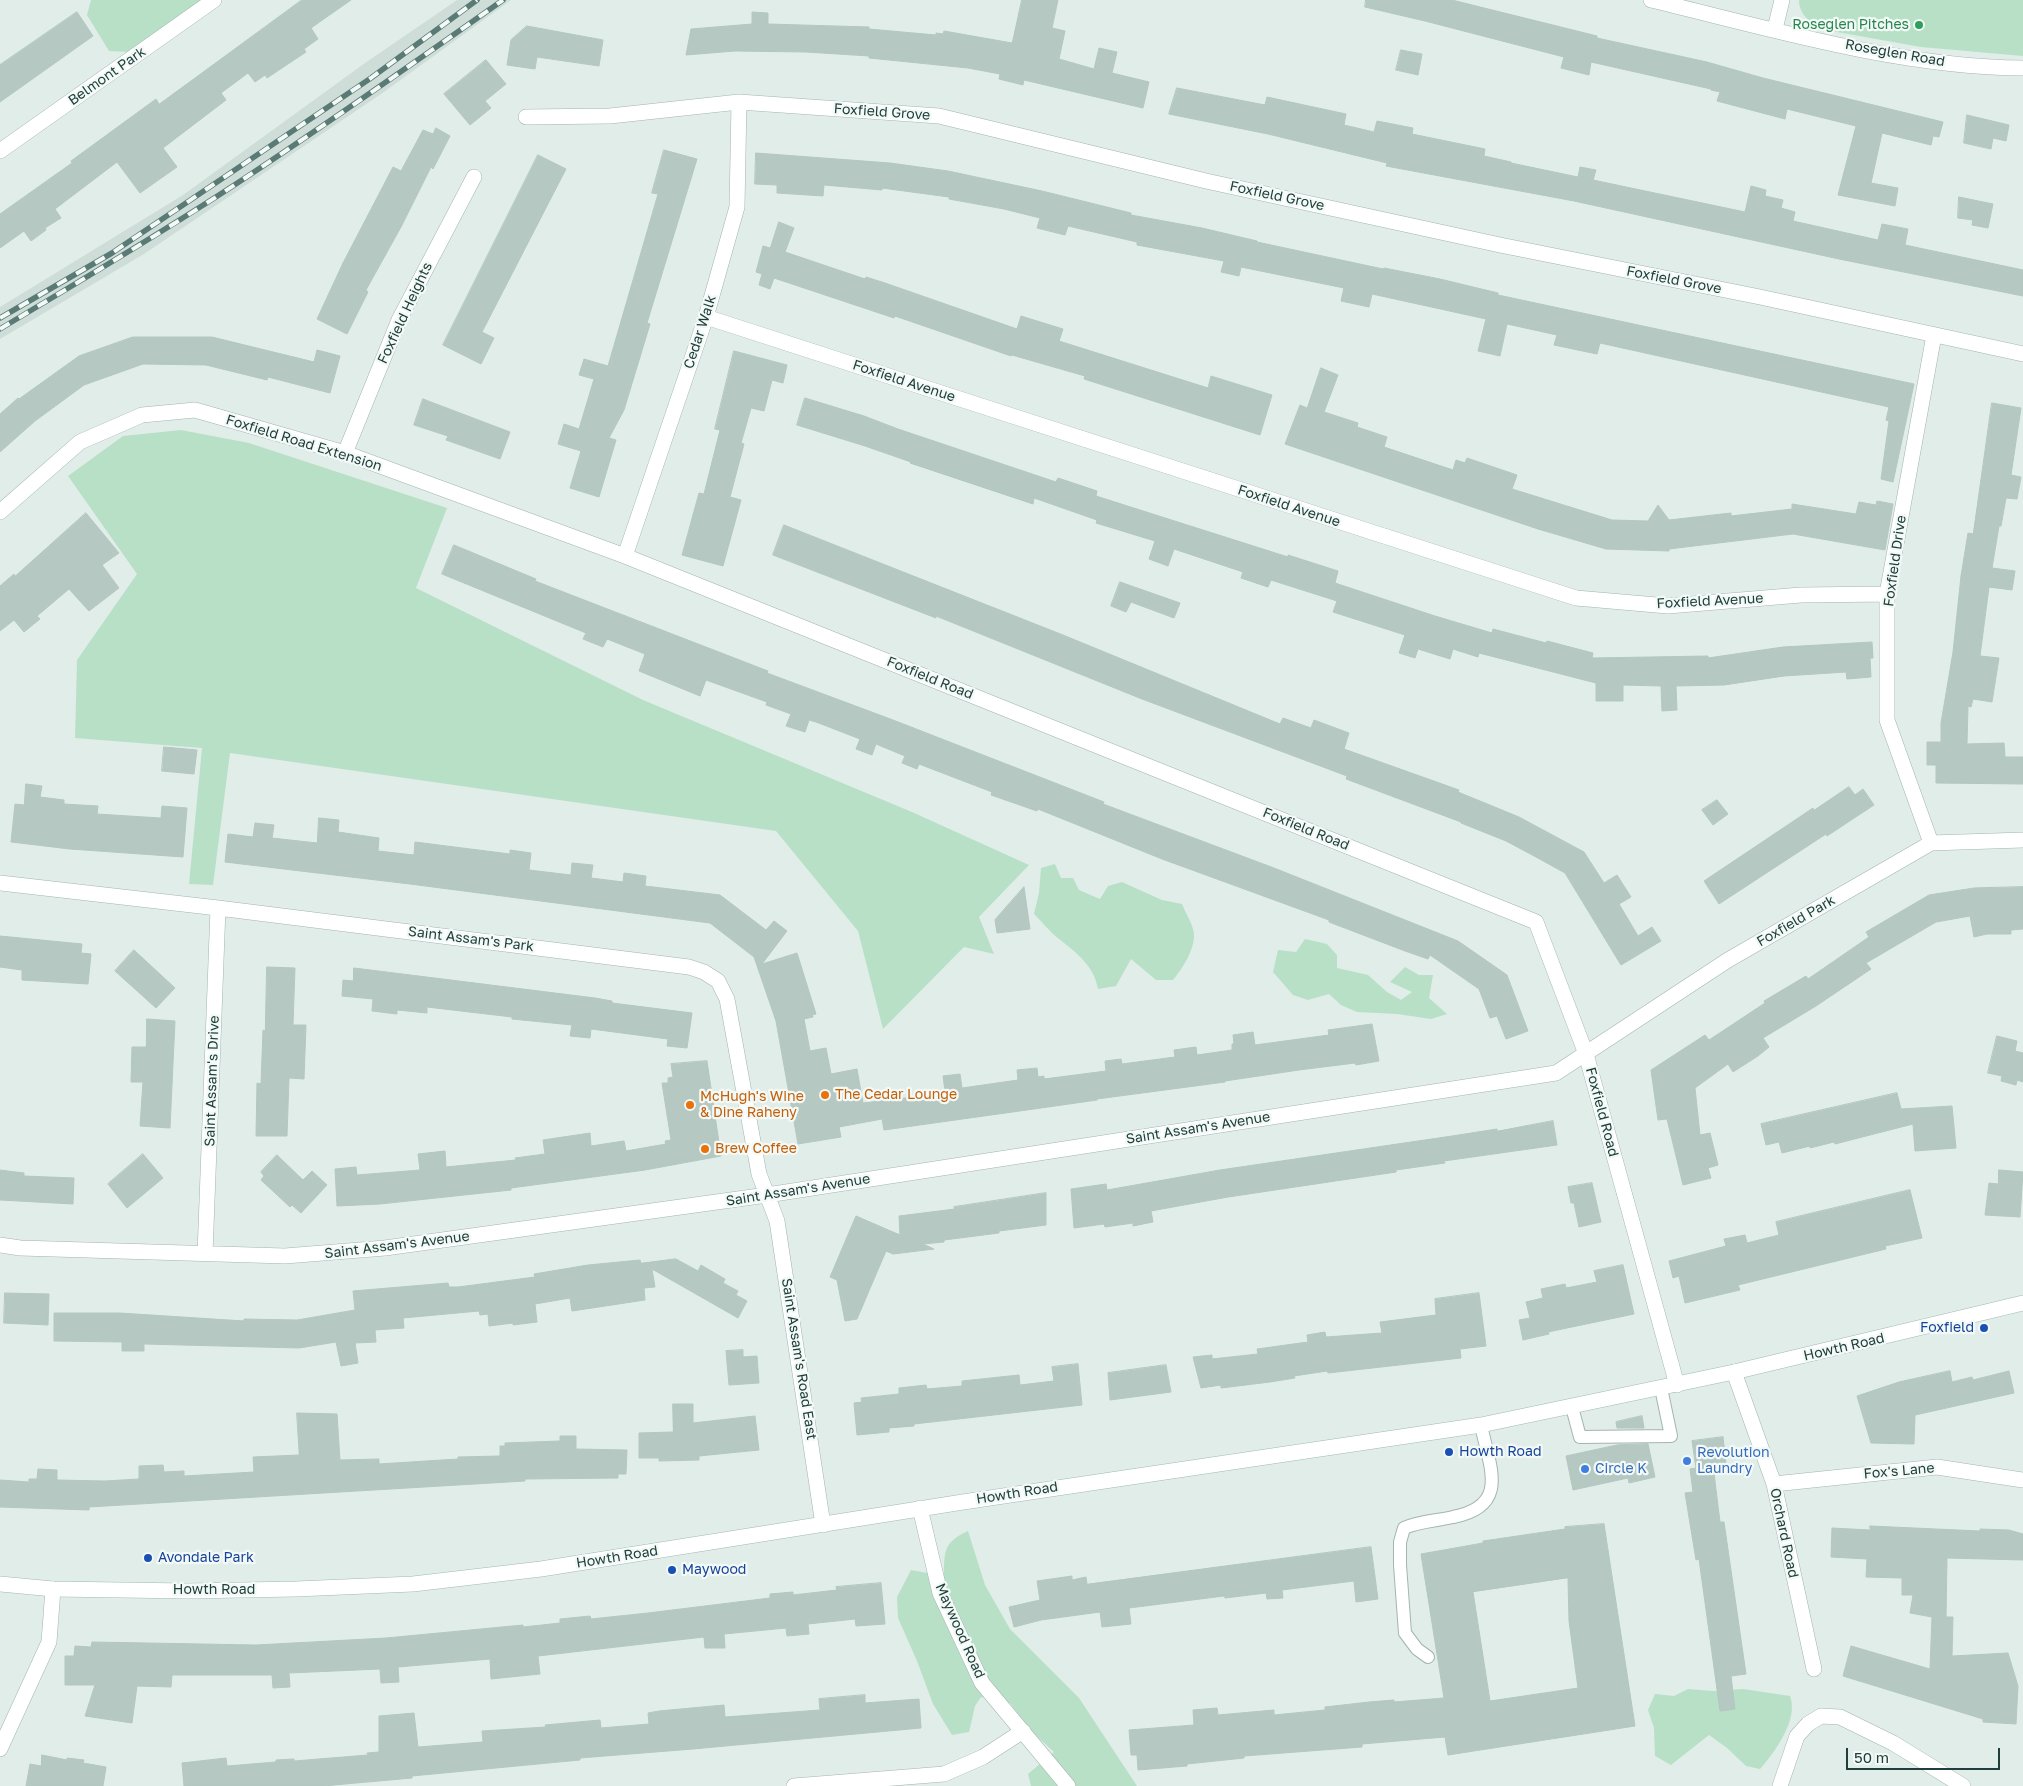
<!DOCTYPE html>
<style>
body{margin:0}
#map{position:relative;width:2023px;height:1786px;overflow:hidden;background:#e1ede9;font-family:"Golos Text",sans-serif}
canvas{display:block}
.scale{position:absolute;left:1846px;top:1748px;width:154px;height:22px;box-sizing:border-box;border:2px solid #203f3a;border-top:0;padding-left:6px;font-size:15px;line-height:18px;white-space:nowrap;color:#203f3a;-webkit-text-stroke:4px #f2f9f6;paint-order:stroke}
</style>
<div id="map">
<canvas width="2023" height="1786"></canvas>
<div class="scale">50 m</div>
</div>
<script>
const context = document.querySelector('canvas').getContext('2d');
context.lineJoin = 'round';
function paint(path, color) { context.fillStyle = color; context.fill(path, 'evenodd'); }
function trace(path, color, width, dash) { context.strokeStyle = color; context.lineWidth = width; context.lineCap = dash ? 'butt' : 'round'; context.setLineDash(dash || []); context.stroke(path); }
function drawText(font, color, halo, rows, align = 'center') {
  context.font = font + ' "Golos Text",sans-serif'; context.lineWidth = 4.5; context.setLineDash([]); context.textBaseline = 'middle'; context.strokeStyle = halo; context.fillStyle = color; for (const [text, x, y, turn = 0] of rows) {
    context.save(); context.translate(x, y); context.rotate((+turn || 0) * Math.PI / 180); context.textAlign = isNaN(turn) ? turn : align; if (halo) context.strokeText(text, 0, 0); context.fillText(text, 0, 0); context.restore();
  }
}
paint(new Path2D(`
 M457,0h54l-127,92 -240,162 -144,85v-32l183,-112 182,-132z`), '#cfddd8');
paint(new Path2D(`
 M91,0h110l-71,52 -21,-1 -22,-36z
 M1799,0h224v56l-102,-9 -101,-18c-11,-8 -21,-15 -21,-29z
 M181,430l68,13 198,65 -31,80 227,112 269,112 117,53 -50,52 15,37 -30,-7 -81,82 -25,-98 -82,-100 -546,-78 -17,132 -24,-1 13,-136 -127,-10 2,-78 60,-86 -69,-98 55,-40z
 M1055,864l6,14h12l6,12 21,9 8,-13 14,-4 40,18 20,4c3,8 9,17 11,25 5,16 -10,39 -20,51h-17l-25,-21 -15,27 -18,3c-4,-23 -21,-36 -39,-50 -9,-7 -17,-17 -25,-25l5,-21 2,-25z
 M1305,939l22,5 10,11v13l31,7 19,17 14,8 11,-8 -22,-10 15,-15 14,8h14l-4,23 18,16 -16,5 -34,-5 -40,-2 -16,-7 -12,-11 -21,6 -15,-5 -20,-23 5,-22 18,2z
 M968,1531l17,54 25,44 69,69 58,88h-106l-3,-12 26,-22 -22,-20 -22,-29 -29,-6 -6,9 -6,26 -17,3 -19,-31 -16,-43 -19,-43 -1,-21 14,-27 33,6c0,-25 0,-34 24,-45z
 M1688,1689l25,2 30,-2 47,7c9,23 -15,56 -30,73l-14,-3 -19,-18 -18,-13 -38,30 -16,-9 -1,-28 -6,-18 7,-16 19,2z`), '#b8e0c7');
const building = new Path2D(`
 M302,0h49l-40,28 7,11 -14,10 2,3 -39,26 -2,-3 -10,7 -7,-9 -27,20 5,7 -63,48 14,19 -37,26 -23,-31 -62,47 6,9 -16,10 1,2 -15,11 -7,-10 -24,17v-34l72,-51 -1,-2 85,-62 3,5z
 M1022,0h36l-6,28 13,3 -6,28 35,10 5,-21 18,4 -5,21 37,9 -6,26 -119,-28 -1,5 -24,-6 1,-5 -32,-6 -99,-10v-2l-63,-4 -71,-1 -49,4 5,-26 61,-5v-12l16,1v11l101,3v2l67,6v-2l7,1 1,-3 68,12z
 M1366,0h86l145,36v2l110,24 56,16 180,44 -4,15 -6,-1 -2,9 -49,-12 -11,50 27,5 -3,18 -57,-11 18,-69 -69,-17 -2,10 -68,-18 3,-9 -9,-2v-1l-120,-27 -2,13 -28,-7 3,-11 -139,-36 -60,-14z
 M77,12l16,24 -93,66v-37z
 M527,26l76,14 -4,26 -62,-9 -2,12 -28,-4 4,-25z
 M1401,50l21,4 -4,21 -22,-5z
 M486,60l20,24 -21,17 6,7 -21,17 -26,-31z
 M1177,88l88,17 2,-8 79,17 -2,11 30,7 3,-11 36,7 -1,6 73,15 -1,7 27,6v1l67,14 2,-10 16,3 -3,10 152,32 6,-26 15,4 -1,6 18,4 -2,8 14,4 -2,9 85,19 4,-16 26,5 -3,16 118,25v26l-184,-37 -265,-58 -188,-35 1,-3 -119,-29 -99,-20z
 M1967,115l42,10 -3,16 -13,-3 -2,11 -27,-6z
 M436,128l14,8 -17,33 -2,-2 -30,60 -35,63 2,2 -21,42 -30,-15 26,-56 50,-96 8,4 22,-41 10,4z
 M664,150l33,9 -50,164 3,1 -26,86 -15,28 7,2 -17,57 -29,-9 11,-37 -23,-7 6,-20 15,5 15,-50 -15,-4 5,-16 24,7 50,-172 -6,-1z
 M756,153l134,10 58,8 94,20 89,22v2l71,13 55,13v1l126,27 1,-1 56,11 58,14v2l416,89 -21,98 -12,-3 8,-58 -3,-1 3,-13 -289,-64 -3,11 -43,-9 3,-10 -50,-11 -7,32 -22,-5 8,-32 -114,-25 -3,13 -28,-6 3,-13 -103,-21 -2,9 -18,-4 3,-11 -87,-16v-3l-69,-16 -3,9 -28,-7 3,-10 -36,-9 -55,-10v-2l-67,-9v2l-58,-5 -1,11 -46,-3v-8l-22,-1z
 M538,155l28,14 -84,163 12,6 -13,26 -38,-19z
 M1959,197l34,7 -5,24 -16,-3 1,-5 -15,-2z
 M779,222l15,6 -9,24 80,27 1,-2 19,6 132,46 4,-13 42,13 -4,12 149,47 3,-12 61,19 -12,40 -176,-56 1,-3 -73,-21 -1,1 -116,-40 -1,2 -120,-40 -4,11 -11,-4 3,-11 -6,-2 7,-26 7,2z
 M133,337h79l102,25 3,-12 23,6 -10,37 -62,-16 -1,3 -61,-15 -63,-1 -59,21 -49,36 -35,31v-38l18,-16 1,1 60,-43z
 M734,351l53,14 -4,18 -11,-3 -8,31 -13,-3 -10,35 3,1 -14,53 11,3 -18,66 -41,-11 17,-62 5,1 16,-64 -5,-1z
 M1321,368l17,7 -14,37 34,11 -1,4 30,10 -3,10 69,23 3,-10 9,3 2,-5 50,17 -5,14 100,31 36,1 10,-16 11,15 62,-7v3l61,-7v-5l64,10 3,-12 17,3 1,-4 16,3 -8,46 -92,-16 -124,15v2l-63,-2 -68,-20 -253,-85 15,-39 7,3z
 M805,398l59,18 34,13 158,53 2,-4 39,13 -1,5 192,61v-2l50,16 -3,12 100,33 57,17 1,-4 53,14 1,-2 46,12 -1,5 116,-2v2l75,-11 89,-5 1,16h-3l1,19 -24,2 -1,-7 -62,4 -60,9 -48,1 1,24 -15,1 -1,-25 -38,-1v16h-27v-18l-117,-30 -1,4 -25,-8 -3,10 -32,-10 -3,9 -16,-5 6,-18 -72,-23 4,-11 -66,-21 -3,7 -27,-9 2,-6 -69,-23 -6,17 -19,-7 6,-18 -59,-18 1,-3 -63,-22 -1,6 -123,-41 1,-1 -46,-16 -68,-21z
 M423,399l87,33 -10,27 -54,-19 2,-4 -34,-11z
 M1992,403l29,5 -10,67 10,2 -4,22 -11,-1 -5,28h-2l-7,42 23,3 -3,19 -23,-3 -9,69 19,2 -7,44 -19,-3 -2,8 -3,-1 -1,38 37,-1 1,14h18v27l-87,-1v-18h-9v-23h14v-19l12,-71 8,-76 7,-43 5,1z
 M86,513l33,40 -17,12 17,23 -30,23 -20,-22 -32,27 3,3 -16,13 -10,-12 -14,11v-45l14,-12 1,2z
 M784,525l279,110 217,89 3,-6 28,10 3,-8 35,13 -5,16 115,41 -1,2 61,25 65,35 20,31 13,-8 14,22 -12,7 19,32 14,-9 9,14 -40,24 -56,-92 -29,-16 -30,-16 -45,-18v-1l-115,-43 1,-3 -205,-77 -206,-83v2l-163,-63z
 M454,545l82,34 -1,2 233,90 -1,2 126,47 211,82 -1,2 171,64 184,73 49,34 21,56 -22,8 -9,-23 -7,2 -11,-29 -49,-34 -2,4 -23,-8 -76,-29v-2l-167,-61 -124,-50 -1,2 -46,-16 1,-3 -73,-28 -2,5 -15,-6 3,-7 -29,-12 -4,11 -16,-6 4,-10 -44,-17 -7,-2 -4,12 -19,-6 5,-12 -25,-9 1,-3 -61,-22 -6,16 -61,-25 6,-17 -38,-15 -4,8 -20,-8 3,-6 -144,-59z
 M1120,582l60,21 -6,15 -43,-16 -5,10 -15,-6z
 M164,747l33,3 -3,24 -32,-3z
 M26,784l16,2 -2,11 24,3v4l34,2 -1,8 64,4 1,-12 25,2 -4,49 -113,-8 -59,-7 4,-38 9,1z
 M1849,787l6,8 8,-6 11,16 -47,31 -1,-2 -107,70 -15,-23 109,-73 1,2z
 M1717,800l11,14 -15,11 -11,-15z
 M319,818l20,2 -1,12 41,6 -1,13 36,4 1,-13 95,12v-4l21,3 -2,17 42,5 1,-12 21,2 -2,13 32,4 1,-9 22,3 -1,10 75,9 46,35 8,-9 13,10 -25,33 35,-11 19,61 -4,1 1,2 -9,2 6,32 16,-3 5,26 26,-5 6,34 76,-9v-3h6l-2,-15 17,-2 2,14 56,-8 -1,-10 20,-2 1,9 6,-1v3l62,-8 -1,-10 16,-2 1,5 53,-7 -1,-7 22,-3 1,8 35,-5v-6h2l-1,-9 20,-3 2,13 74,-10 -1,-5 44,-6 7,37 -23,4 -1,-2 -56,7 -74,11v1l-128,17v1l-49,7 -164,23 -2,-11 -43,8 2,10 -43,7 -22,-123 -22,-64 -44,-34 -300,-39 -185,-22 3,-28 25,3 2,-14 19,2 -2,13 45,5z
 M1024,887l6,42 -33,4 -2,-13z
 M2023,887v42l-12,1v4h-24l-13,3 -4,-21 -34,6 -70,41 5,6 -55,37 -53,32 6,9 -11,9 -25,16 -5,-8 -33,24 5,47 10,-2 8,32 -10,3 3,10 -28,7 -16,-66 -9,1 -7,-50 54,-35 4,5 56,-37 -1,-2 42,-25 2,3 61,-42 -3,-5 63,-37 45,-7z
 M0,936l82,8 -1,9 10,1 -3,30 -66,-4v-10l-22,-3z
 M134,950l41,38 -19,20 -41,-37z
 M267,967l28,1 -2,57h13l-2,54 -15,-1 -2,58h-31l1,-53 4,1 2,-54 2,1z
 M354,968l241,30 17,3v2l80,10 -5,35 -20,-2 1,-7 -77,-10 -1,9 -20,-2 2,-11 -60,-6v-2l-85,-10v6l-30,-3v4l-25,-3 1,-12 -31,-3 1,-16 10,1z
 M147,1019l28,2 -5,107 -30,-2 3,-44h-12l1,-35h14z
 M1997,1036l20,5 -2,10 8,2v29l-6,-2 -1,5 -15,-4 1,-5 -14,-3z
 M707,1061l14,95 -76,14 -134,18v2l-131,14 -43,2 -2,-37 21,-2 1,8 63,-5 -2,-16 27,-3 1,16 70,-7 -1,-2 30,-4 -2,-14 47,-7 1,13 33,-5 2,10 40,-7 -1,-3 6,-1 -9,-57h6v-5l5,-1 -2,-13z
 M1897,1093l4,16 51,-3 4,42 -41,3 -2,-27 -78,20 -1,-2 -24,6v-2l-28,7 -3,-11 -13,3 -5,-21z
 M1553,1121l4,24 -113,16 1,2 -49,7v2l-168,25 -77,14 2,11 -20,4v-3l-28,4 -1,-3 -30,4 -3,-39 35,-5 1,6 113,-20 232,-34 45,-7v2z
 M143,1154l20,24 -36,30 -19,-24z
 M277,1155l26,25 9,-9 15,14 -26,28 -9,-8 -2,2 -29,-27 3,-4 -3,-4z
 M0,1170l24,3v3l50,2 -1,26 -73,-4z
 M1999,1170l24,2 -3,45 -35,-2 4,-32 9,1z
 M1592,1183l9,39 -22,5 -5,-24h-3l-3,-16z
 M1910,1190l12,48 -37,8 1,3 -148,36 2,5 -55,13 -6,-27 -6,2 -4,-17 57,-15 -2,-7 21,-4 2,8 32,-8 -3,-13z
 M1046,1193v32l-47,6v2l-55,7v2l-21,2 11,5 -41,5 -7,-3 -29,68 -12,2 -8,-41 -7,-3 26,-61 44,19 -1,-19 56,-7 -1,-2z
 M676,1259l22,12 3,-6 24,14 -2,4 15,8 -2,4 11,6 -9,17 -86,-49 3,18 -11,1 1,12 -73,11 -2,-13 -35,6 2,18 -24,3v-2l-24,3 -1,-12 -8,1 -1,-4 -76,7 1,10 -29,2 1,12 -21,1 3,20 -17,3 -5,-24 -37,6 -155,-4v7h-22v-9l-68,-1v-28h66l124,8v-2l53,1 58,-10 -2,-19 95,-8 1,4h9l77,-10 -1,-3 54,-9 52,-5 1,3z
 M1623,1265l11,49 -86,18 1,2 -26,6 -4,-20 11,-2 -4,-16 17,-4 -2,-9 24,-5 1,4 31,-6 -3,-11z
 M5,1293l44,1 -1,31 -44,-2z
 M1479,1293l7,53 -26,3 1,9 -133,15 -1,-2 -33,5 1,2 -25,4 -49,6v-3l-20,3 -8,-31 19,-2v4l46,-5 -1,-5 51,-7 -1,-7 18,-3 1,5 56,-4 -2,-11 56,-7 -1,-16z
 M743,1350v7l14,-1 2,27 -30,2 -3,-34z
 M1078,1364l4,41 -168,19v2l-25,2v4l-32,3 -3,-32 8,-1 -1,-4 38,-4v-6l27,-3 1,4 35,-3v-5l57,-6 1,10 34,-4 -2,-14z
 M1166,1365l5,27 -61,8 -2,-27z
 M1950,1371l2,11 20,-5 1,3 36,-9 5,22 -99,22 -1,29 -43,-1 -14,-47 42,-14z
 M673,1404h20v19l62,-7 4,34 -60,6v4l-40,1v-3h-20v-25l34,-1z
 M297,1413l40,1 3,46 39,-1v5l79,-5v-2l42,-1v-10h5v-3l55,-2v-5h16v13l51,1 -1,24h-8v4l-93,1v2l-436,26v3l-89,-3v-27l29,2v-3h8l1,-10 19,1v10l48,1 34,-2v-13l24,-1 1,7 20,-1v5l70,-4 -1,-15 46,-2z
 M1642,1416l2,12h-27l-1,-6z
 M1723,1437l3,26 -13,2 7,57h4l22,152 -15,2 4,33 -15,2 -21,-152 -3,1 -11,-67 8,-1 -3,-23 6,-1 -4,-27z
 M1648,1444l7,33 -26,6 -1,-5 -55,12 -7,-34 51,-11z
 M1604,1524l31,202 -187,29 -3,-18 -83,7v3l-118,9v2l-57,6v2l-49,4 -1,-15h-6l-2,-25 65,-5 -1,-15 24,-2 1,7 56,-5v5l51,-5v-3l44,-5 25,-2v2l50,-4 -23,-144 62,-11v-2l82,-12v-2zM1568,1578l1,43 9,67 -88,13 -17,-109z
 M1870,1526l110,5v-2l29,1 14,4v26l-76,-2 -1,59h7l-1,39 56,-3 10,33 -2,38 -33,-2v-3l-140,-43 8,-30 79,23 2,-52 -22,-4 3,-18h-11v-17l-36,-1 1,-18 -36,-2 1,-29 38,2z
 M1371,1547l7,52 -22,3 -2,-21 -72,9 1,8 -16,1 -1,-6 -41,5 -1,-2 -95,12 2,16 -29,3 -2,-15 -59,8 -27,7 -5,-20 31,-7 -3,-19 35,-5v4l14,-3 1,7z
 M881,1583l4,41 -29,2 -1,-7 -47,5 1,10 -22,2 -1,-8 -62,6 1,14h-20l-1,-11 -166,19 2,18 -49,5 -1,-20 -92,8 1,15 -18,1 -1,-14 -91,4 1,14 -17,1 -1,-13h-100l-1,12 -34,-1 -5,37 -47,-7 10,-31h-30v-29h9l1,-10 16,1 1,-5 164,3 130,-7 137,-13v2l19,-2 18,-2v-4l30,-3 1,3 57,-6 122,-15v-4l23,-2v3l44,-5 -1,-3z
 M865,1695v8l54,-4 2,29 -228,21 -113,9v2l-168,16v2l-56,5 -33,3h-139l-2,-23 44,-5 1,8 49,-4v-2l18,-1v2l74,-6 -1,-2 12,-1v-36l35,-3 4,34 65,-5 -1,-11 64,-4 -1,-2 55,-5 1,8 48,-4 -1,-11 11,-2 65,-6 1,12 95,-7 -1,-11z
 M42,1755l25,5v-2l17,2 -1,3 23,4 -3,19h-77l4,-22 11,2z`);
paint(building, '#b6c8c2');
trace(building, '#b3c7c1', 1);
const lane = new Path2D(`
 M1572,1407l8,30 91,-1 -10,-48
 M1428,1657l-11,-8 -12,-16 -5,-68v-23l4,-14c16,-7 32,-7 49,-11 58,-11 36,-51 28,-92`);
const street = new Path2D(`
 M1651,0c121,29 247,67 372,68
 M1775,29l7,-29
 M526,117l84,-1 129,-14 200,14 267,65 294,64 260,52 263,57
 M0,151l214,-151
 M706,317l870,281 92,8 133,-11 86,-1
 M345,453l54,-133 75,-143
 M0,512l80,-70 62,-27 53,-5 150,43 280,103 911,366 50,132 91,331
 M625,556l81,-239 31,-110 2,-105
 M1931,843l-44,-123v-126l47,-259
 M0,883l218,25 471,59 15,5 14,9 9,18 32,175 18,47 46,304
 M0,1245l20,3 265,8 100,-8 382,-53 789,-122 172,-113 203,-117 92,-3
 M205,1254l13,-346
 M1734,1372l40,112 40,185
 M1774,1484l163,-17 86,13
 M920,1508l20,85 42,90 86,103
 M0,1749l49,-107 4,-53
 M794,1786l150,-12 39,-17 40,-26
 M1780,1786l17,-50 11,-12 13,-8 19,1 53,26 70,43`);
const secondary = new Path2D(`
 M0,1584l53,5 135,2 108,-2 117,-5 128,-15 422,-67 518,-77 253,-53 289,-69`);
trace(lane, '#a3b5b1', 14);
trace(street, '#a3b5b1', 16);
trace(secondary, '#9fbab3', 16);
trace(lane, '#fff', 12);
trace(street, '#fff', 15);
trace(secondary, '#fff', 15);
const rail = new Path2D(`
 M0,318l112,-65 259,-175 106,-78
 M0,329c83,-50 167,-99 248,-153 86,-57 170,-116 255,-176`);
trace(rail, '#5a7b75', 5.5);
trace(rail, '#f2f9f6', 4, [11]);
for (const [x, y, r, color] of [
 [1919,25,5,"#2e9e5b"],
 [825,1095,5,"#e8710a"],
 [690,1105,5,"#e8710a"],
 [705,1149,5,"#e8710a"],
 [1984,1328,5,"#1a4fb4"],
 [1449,1452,5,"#1a4fb4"],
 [1687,1461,5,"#3f7fe0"],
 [1585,1469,5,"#3f7fe0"],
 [148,1558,5,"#1a4fb4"],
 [672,1570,5,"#1a4fb4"]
]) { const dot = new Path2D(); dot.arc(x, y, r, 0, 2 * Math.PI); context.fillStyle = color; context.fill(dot); trace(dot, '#f2f9f6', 2); }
drawText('14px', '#27864d', '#f2f9f6', [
 ["Roseglen Pitches",1909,25]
], 'right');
drawText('14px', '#203f3a', '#f2f9f6', [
 ["Roseglen Road",1895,53,10],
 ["Belmont Park",107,76,-35],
 ["Foxfield Grove",882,112,4],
 ["Foxfield Grove",1277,196,12],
 ["Foxfield Grove",1674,280,11],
 ["Foxfield Heights",405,313,-65],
 ["Cedar Walk",700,332,-72],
 ["Foxfield Avenue",904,381,18],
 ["Foxfield Road Extension",304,443,17],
 ["Foxfield Avenue",1289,506,18],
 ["Foxfield Drive",1895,561,-82],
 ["Foxfield Avenue",1710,601,-3],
 ["Foxfield Road",930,678,22],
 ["Foxfield Road",1306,829,22],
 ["Foxfield Park",1796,921,-30],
 ["Saint Assam's Park",471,939,7],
 ["Saint Assam's Drive",212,1081,-88],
 ["Foxfield Road",1602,1112,75],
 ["Saint Assam's Avenue",1198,1128,-9],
 ["Saint Assam's Avenue",798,1190,-9],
 ["Saint Assam's Avenue",397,1245,-7],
 ["Howth Road",1844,1347,-13],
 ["Saint Assam's Road East",799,1359,81],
 ["Fox's Lane",1899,1471,-5],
 ["Howth Road",1017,1493,-9],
 ["Orchard Road",1784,1533,78],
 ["Howth Road",617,1557,-9],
 ["Howth Road",214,1590],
 ["Maywood Road",960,1631,66]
]);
drawText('14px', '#c56008', '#f2f9f6', [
 ["The Cedar Lounge",835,1095],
 ["McHugh's Wine",700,1097],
 ["& Dine Raheny",700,1113],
 ["Brew Coffee",715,1149]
], 'left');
drawText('14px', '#164399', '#f2f9f6', [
 ["Foxfield",1974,1328,"right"],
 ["Howth Road",1459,1452],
 ["Avondale Park",158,1558],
 ["Maywood",682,1570]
], 'left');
drawText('14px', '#366cbe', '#f2f9f6', [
 ["Revolution",1697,1453],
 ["Laundry",1697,1469],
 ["Circle K",1595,1469]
], 'left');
</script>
